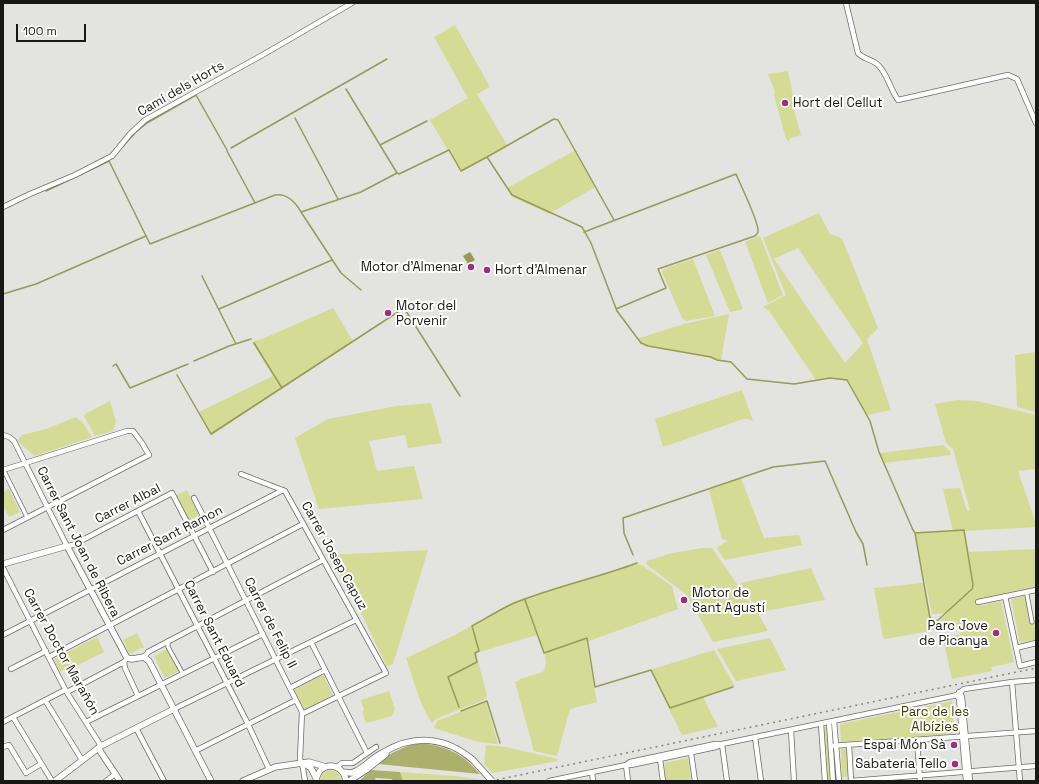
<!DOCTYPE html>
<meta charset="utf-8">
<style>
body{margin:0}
#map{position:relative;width:1039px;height:784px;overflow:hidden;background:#e3e3e0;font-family:"Space Grotesk",sans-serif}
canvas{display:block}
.frame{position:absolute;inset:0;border:4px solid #181817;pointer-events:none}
.scale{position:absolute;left:16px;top:24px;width:70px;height:18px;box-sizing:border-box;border:2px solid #181817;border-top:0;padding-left:5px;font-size:12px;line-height:14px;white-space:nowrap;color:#181817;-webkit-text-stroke:3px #fffffe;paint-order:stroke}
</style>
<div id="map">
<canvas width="1039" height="784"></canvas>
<div class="frame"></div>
<div class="scale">100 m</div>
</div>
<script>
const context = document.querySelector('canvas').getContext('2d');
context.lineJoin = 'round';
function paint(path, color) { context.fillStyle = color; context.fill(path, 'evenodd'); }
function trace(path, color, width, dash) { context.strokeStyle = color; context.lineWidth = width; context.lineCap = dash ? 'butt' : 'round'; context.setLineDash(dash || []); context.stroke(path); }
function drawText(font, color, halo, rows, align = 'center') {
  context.font = font + ' "Space Grotesk",sans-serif'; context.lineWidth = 4; context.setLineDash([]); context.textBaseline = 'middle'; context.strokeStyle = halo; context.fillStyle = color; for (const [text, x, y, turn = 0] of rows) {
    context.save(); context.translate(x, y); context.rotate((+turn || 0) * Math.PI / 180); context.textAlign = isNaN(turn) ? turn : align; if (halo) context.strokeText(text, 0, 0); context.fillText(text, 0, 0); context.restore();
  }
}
paint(new Path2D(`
 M455,25l35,62 -13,7 30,51 -46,27 -31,-52 38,-22 -34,-61z
 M788,71l7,35 -2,1 8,28 -10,3 -3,4 -3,-6 -11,-41 1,-4 -7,-17z
 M574,151l21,36 -46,27 -36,-17 -6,-9z
 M819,213l11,21 9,3 4,4 35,87 -11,11 24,71 -24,5 -20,-35 -16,-2 -15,2 -47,-69 -6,-4 23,-12 -23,-57zM798,248l65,95 -18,20 -71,-104z
 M760,236l23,59 -15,8 -23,-61z
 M720,250l23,59 -13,3 -24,-57z
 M693,259l22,57 -29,5 -4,-3 -20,-46 2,-3z
 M333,308l20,33 -142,95 -12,-24 74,-36 -21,-34 10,-3z
 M729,314l-8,46 -80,-16 -4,-5 47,-15z
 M1036,352v60l-19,-5 -2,-52z
 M742,390l11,31 -6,-2h-4l-80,28 -8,-28z
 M957,400l20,1 59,14v54l-18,2 18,53v3l-71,4 3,21 68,-3v38l-59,13 2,6 22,-5 13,61 -23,5 1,4 -40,8 -10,-45c12,2 17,5 24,-9l-24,5 -3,-2 -2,-5 36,-35v-7l-2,8 -25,24 -14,1 -17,-82 38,-1 -10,-42 17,-1 7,23 3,-1 -17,-61 -7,-6 -11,-39z
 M110,401l6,20 -3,10 -18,5 -11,-20 1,-2z
 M431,403l11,40 -34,5 -3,-13 -36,6 8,30 37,-5 9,33 -104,10 -24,-71 33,-19 69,-13z
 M76,417l7,6 9,14 -57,19 -18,-15 5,-6 24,-6z
 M943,445l7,6 1,4 -67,8 -4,-10z
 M741,478l23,60 35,-3 3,10 -77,15 -8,-11 2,-3 9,-5 -6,-2 -13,-49z
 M9,489l11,23 -11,5 -6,-12v-13z
 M187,490l18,35 -12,7 -18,-36z
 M702,548h10l45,65h1l10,18 -55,11 -26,-47 -41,-31 1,-3 25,-8z
 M428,550l-35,114 -6,3 -25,-52 -32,-60z
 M636,563l7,3 29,20 6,23 -92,33 11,60 -27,7 -13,47 -23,-5 -19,-69 5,-2v-1l23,-7c7,-11 -1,-26 -6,-37l-61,18 11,43 -1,3 -50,20 -4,4c-13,-19 -18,-43 -26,-65l49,-23 58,-33 45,-15 55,-15z
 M811,568l14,32 -66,12 -19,-29z
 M923,583l5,26 7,21 -50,9 -2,-2 -9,-49z
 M1026,596l6,26 4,-1v19l-16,3 -9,-44z
 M137,633l7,14 -14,7 -7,-14z
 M97,637l7,15 -30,15 -2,-2 -12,7 -6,-13z
 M770,638l16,32 -50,11 -19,-32z
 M167,649l12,22 -14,7 -11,-22z
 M714,650l21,36 -32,11 15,30 -36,8 -32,-65z
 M323,675l10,20 -29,15 -10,-20z
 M389,691l6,18 -3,7 -26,7 -4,-11 2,-2 -3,-10z
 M952,701l2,33 -113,8 -1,-18z
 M486,702l12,42 -20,-2 -44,-14 3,-7z
 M827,727l3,54h-4l-4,-53z
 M486,745l20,2 51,12 1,2 -65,12 -9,-9z
 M847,748l2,28 -7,1 -1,-28z
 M688,758l3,23h-25l-2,-14 1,-4z
 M332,770l6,3 4,8h-22c1,-7 5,-10 12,-11z
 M400,772l55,4 27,4 -79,1z`), '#d4db94');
paint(new Path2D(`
 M421,743c27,4 41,10 59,31l-102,-10c13,-12 26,-18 43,-21z
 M371,770l29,2 3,9h-10l-1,-2 -17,-1 1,3h-17z`), '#abb16c');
paint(new Path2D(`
 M470,252l5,8 -7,4 -5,-8z`), '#969b57');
trace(new Path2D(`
 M346,89l51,84
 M295,118l43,81
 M380,145l47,-24
 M231,148l156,-89
 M227,151l28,52
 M115,155l21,-23 11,-9 49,-28 31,55
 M487,157l67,-38 4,1 56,100
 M46,191l63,-30 41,83 125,-49c12,-2 21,8 26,17l60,-20 36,-19 2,1 50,-24 12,21 26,-14 25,38 70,32 9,16 26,68 24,32 7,3 63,11 6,3 14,2 16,17 47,5 36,-6 17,2 23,41 9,31 34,78 2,3 49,-3 9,55 -1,4 -35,32 -7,-3 -15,-85
 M301,212l40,61 20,17
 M584,232l152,-58c4,10 23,48 22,57 0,3 -1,3 -3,5l-97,33 8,19 -50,21
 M202,276l34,68
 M3,294l33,-10 110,-48
 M219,309l113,-49
 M254,343l28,45
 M194,361l35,-15 22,-7
 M113,366l3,-2 14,24 58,-24
 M177,375l34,59 193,-126 56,88
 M633,555l-9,-22 -1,-15 150,-51 52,-6 31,71 7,12 4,21
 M525,600l19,53 43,-15 8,49 56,-17 19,38 63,-21
 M459,707l-11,-30 29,-15 -2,-9 4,-2 -7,-25c13,-7 27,-16 40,-22 41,-17 85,-26 125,-41
 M461,711l26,-10 13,42`), '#969b57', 1.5);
const pedestrian = new Path2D(`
 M5,473l21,42
 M1027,595l5,27
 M168,641v6l15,27`);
const minor = new Path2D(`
 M846,3l12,50c5,6 13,6 19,11 10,8 13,25 21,36l110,-25 9,4 19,44
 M3,207l27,-13 45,-19 37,-19 18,-22 15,-14 121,-67 86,-50
 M3,435l6,2 5,4 53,105 6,-1 99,-52 41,79
 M3,470l124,-39h6l9,12 7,12 -146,75
 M241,474l44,17 101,182 -84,41
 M194,498l108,214 -2,47 3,9 2,13
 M138,511l108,209 23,49
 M3,568l63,123 35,55
 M1005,596l15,70 16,-4
 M978,602l58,-12
 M3,635l280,-145
 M311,642l56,111
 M1016,648l20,-5
 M49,657l254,-133
 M144,657l4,-5 175,-92
 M124,662l1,6 13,28
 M11,669l35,-18
 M1012,682l8,99
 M290,688l35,-18
 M959,692l3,5 8,84
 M957,695l2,4 7,82
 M45,700l37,60
 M174,709l182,-89
 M13,717l39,64
 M834,721l5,60
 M3,722l60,-31h6l55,-29 3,-4
 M86,722l177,-88
 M829,722l4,59
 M821,724l4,57
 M136,728l28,53
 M791,730l3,51
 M755,737l6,44
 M917,740l3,41
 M722,744l5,37
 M849,745l2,36
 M831,746l205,-15
 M3,747l6,-2 17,28 15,-9
 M195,751l101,-51
 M691,753l4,28
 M660,759l3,22
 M626,765l4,-3 85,-18h7l231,-48 4,-1 7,-6 48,-7 24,-2
 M626,765l2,16
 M337,767l5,-4h11l23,-16
 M592,772l1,9
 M106,781l9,-7
 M549,781l77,-16h5l85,-18 5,-2
 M851,781l185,-15`);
const tertiary = new Path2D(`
 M3,564l64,-18 60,112 5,1 12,-2 5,4 62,120
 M98,748l22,33
 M303,763l8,5 5,10
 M343,772l8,1 5,-2c10,-5 17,-14 28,-19 31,-18 62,-15 89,8
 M55,781l46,-35 73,-37
 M243,781l32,-14 34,-5 17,5
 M316,781c2,-20 27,-20 30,0
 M349,781l17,-11 20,-16`);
trace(pedestrian, '#6d6d6a', 5);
trace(minor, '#6d6d6a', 6);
trace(tertiary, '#6d6d6a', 7);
trace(pedestrian, '#fff', 3.5);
trace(minor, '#fff', 4.5);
trace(tertiary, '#fff', 5.5);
trace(new Path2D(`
 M491,781l545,-113`), '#868684', 1.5, [2, 4]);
const tertiaryBridge = new Path2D(`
 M473,760l19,21`);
trace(tertiaryBridge, '#6d6d6a', 7, []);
trace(tertiaryBridge, '#fff', 5.5);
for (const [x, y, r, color] of [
 [785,103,4,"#a12a83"],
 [471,267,4,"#a12a83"],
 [487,270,4,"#a12a83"],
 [388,313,4,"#a12a83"],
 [684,600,4,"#a12a83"],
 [996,633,4,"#a12a83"],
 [954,745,4,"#a12a83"],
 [955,764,4,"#a12a83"]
]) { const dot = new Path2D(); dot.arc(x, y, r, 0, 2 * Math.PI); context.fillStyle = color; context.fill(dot); trace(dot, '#fffffe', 1.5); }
drawText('13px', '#181817', '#fffffe', [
 ["Camí dels Horts",181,89,-30],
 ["Carrer Albal",128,504,-27],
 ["Carrer Sant Ramon",170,536,-27],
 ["Carrer Sant Joan de Ribera",78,542,63],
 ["Carrer Josep Capuz",334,556,61],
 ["Carrer de Felip II",270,623,63],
 ["Carrer Sant Eduard",214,634,63],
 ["Carrer Doctor Marañón",61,652,61]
]);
drawText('13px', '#181817', '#fffffe', [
 ["Hort del Cellut",793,103],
 ["Motor d'Almenar",463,267,"right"],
 ["Hort d'Almenar",495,270],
 ["Motor del",396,306],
 ["Porvenir",396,321],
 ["Motor de",692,593],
 ["Sant Agustí",692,608],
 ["Parc Jove",988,626,"right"],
 ["de Picanya",988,641,"right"],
 ["Espai Món Sà",946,745,"right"],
 ["Sabateria Tello",947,764,"right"]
], 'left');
drawText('13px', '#3c3e06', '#fffffe', [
 ["Parc de les",935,712],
 ["Albízies",935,727]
]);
</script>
